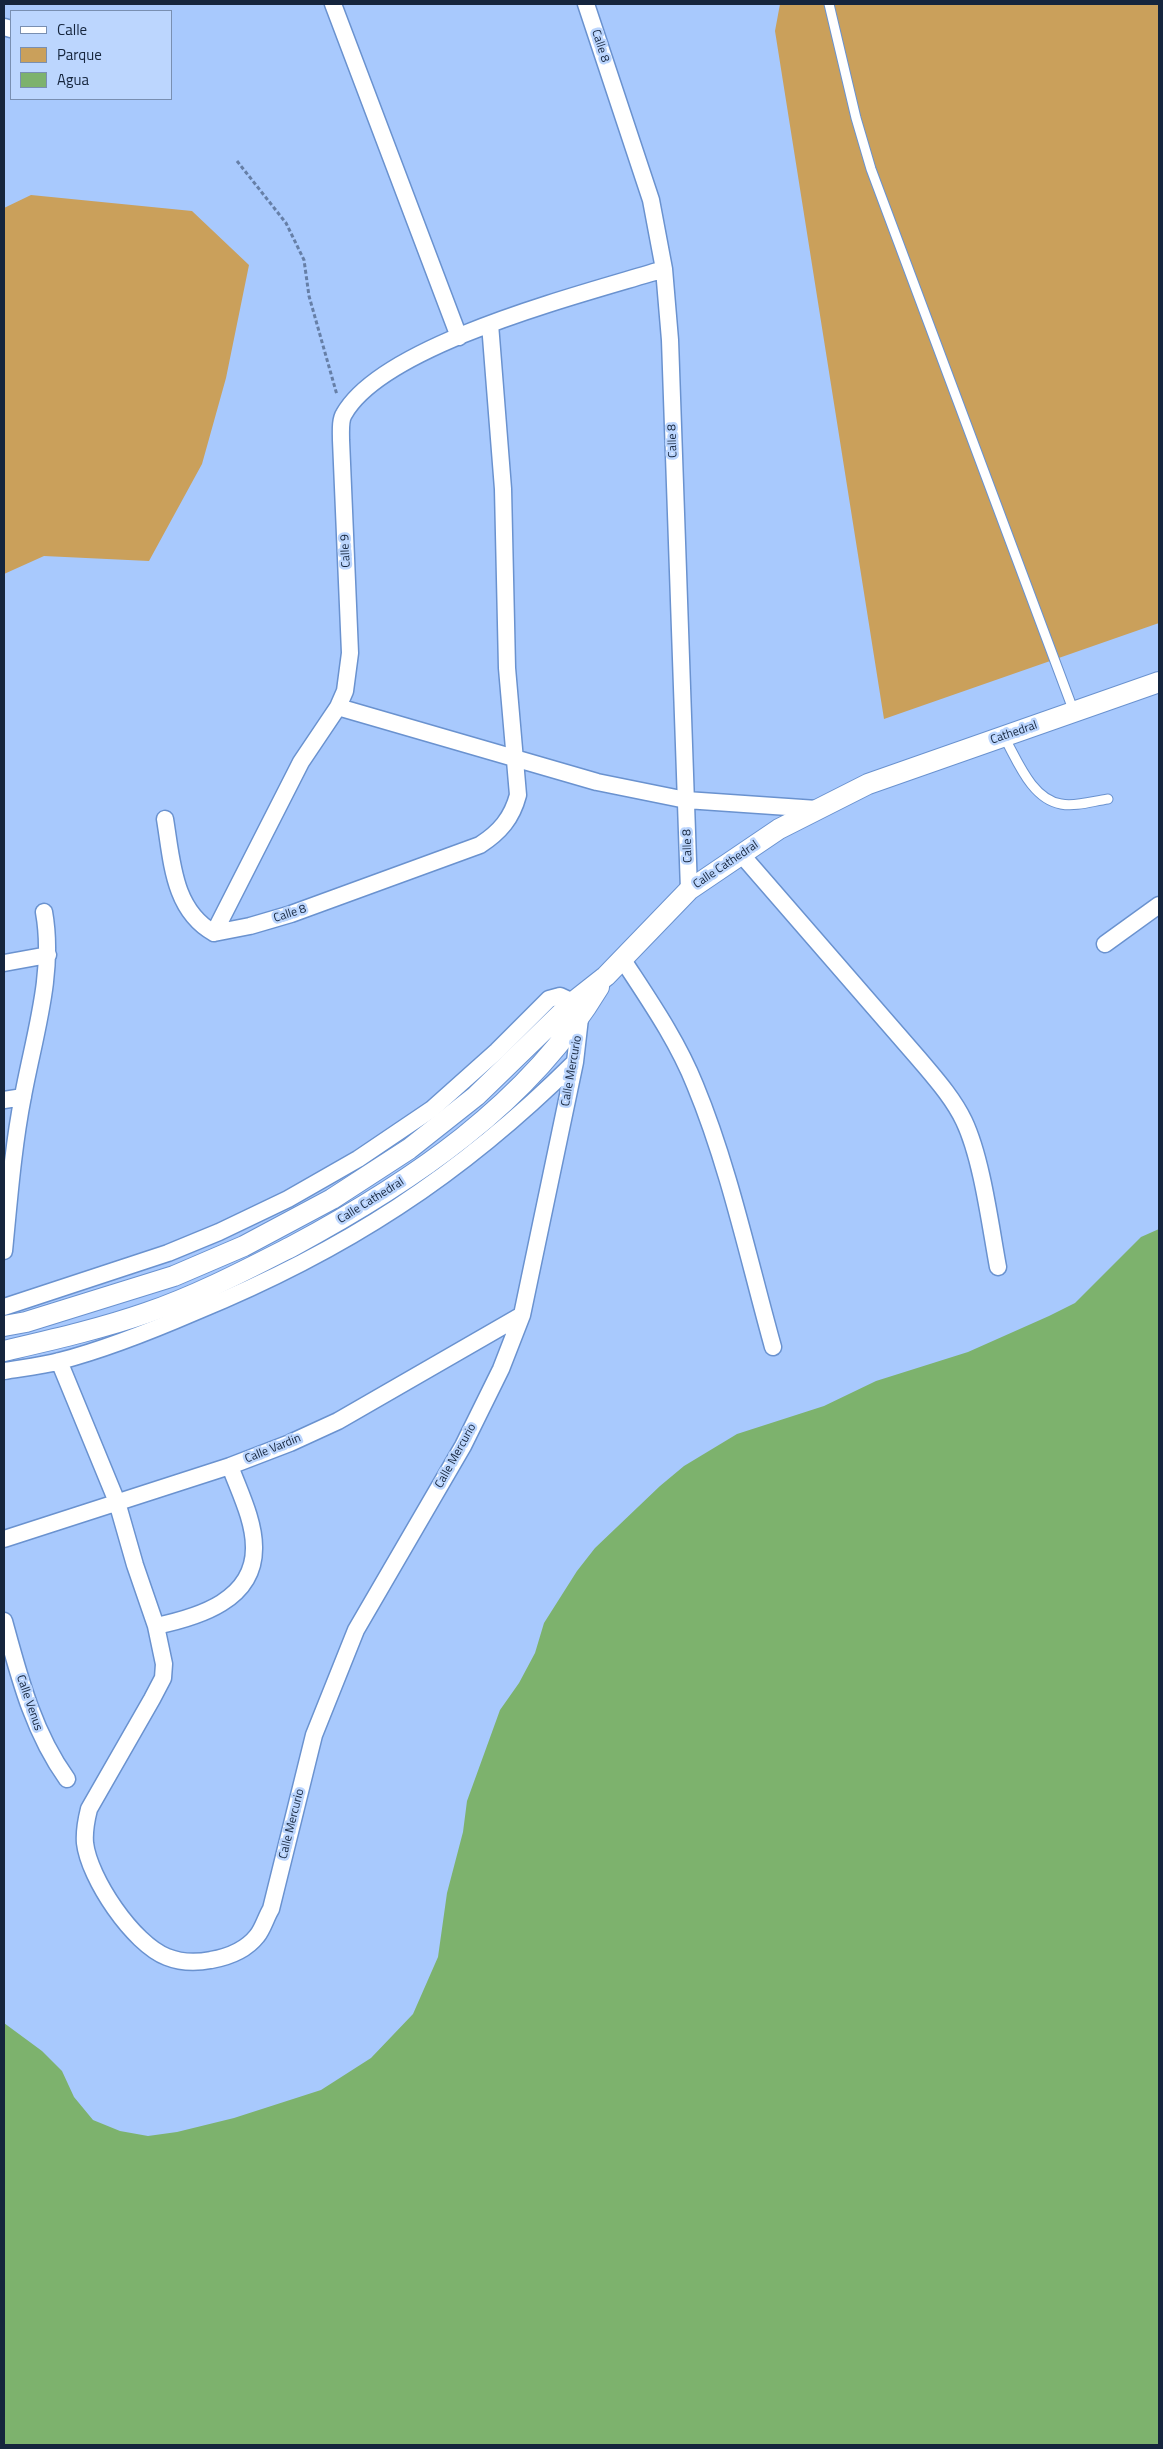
<!DOCTYPE html>
<style>
body{margin:0}
#map{position:relative;width:1163px;height:2449px;overflow:hidden;background:#a8c9fd;font-family:"Titillium Web",sans-serif}
canvas{display:block}
.frame{position:absolute;inset:0;border:5px solid #15253d;pointer-events:none}
.legend{position:absolute;left:10px;top:10px;width:162px;height:90px;box-sizing:border-box;background:#bcd6fe;border:1px solid #798fb1;margin:0;padding:6px 9px;list-style:none;font-size:15px;color:#15253d}
.legend li{display:flex;align-items:center;gap:10px;height:25px}
.legend b{width:25px;border:1px solid #798fb1}
</style>
<div id="map">
<canvas width="1163" height="2449"></canvas>
<div class="frame"></div>
<ul class="legend">
<li><b style="height:6px;background:#fff"></b>Calle</li>
<li><b style="height:14px;background:#caa05b"></b>Parque</li>
<li><b style="height:14px;background:#7db26d"></b>Agua</li>
</ul>
</div>
<script>
const context = document.querySelector('canvas').getContext('2d');
context.lineJoin = 'round';
function paint(path, color) { context.fillStyle = color; context.fill(path, 'evenodd'); }
function trace(path, color, width, dash) { context.strokeStyle = color; context.lineWidth = width; context.lineCap = dash ? 'butt' : 'round'; context.setLineDash(dash || []); context.stroke(path); }
function drawText(font, color, halo, rows, align = 'center') {
  context.font = font + ' "Titillium Web",sans-serif'; context.lineWidth = 5; context.setLineDash([]); context.textBaseline = 'middle'; context.strokeStyle = halo; context.fillStyle = color; for (const [text, x, y, turn = 0] of rows) {
    context.save(); context.translate(x, y); context.rotate((+turn || 0) * Math.PI / 180); context.textAlign = isNaN(turn) ? turn : align; if (halo) context.strokeText(text, 0, 0); context.fillText(text, 0, 0); context.restore();
  }
}
paint(new Path2D(`
 M780,4h379v619l-275,96 -109,-688z
 M31,195l161,16 57,54 -23,113 -24,86 -53,97 -105,-5 -40,18v-366z`), '#caa05b');
paint(new Path2D(`
 M1159,1229v1216h-1155v-422l38,28 20,20 12,26 19,23 27,11 28,5 29,-4 57,-14 87,-28 50,-32 42,-44 25,-57 9,-64 16,-61 4,-31 33,-91 19,-27 16,-30 9,-30 33,-52 18,-23 65,-62 24,-20 53,-32 87,-28 52,-25 92,-29 81,-36 26,-13 66,-66z`), '#7db26d');
const service = new Path2D(`
 M829,4l27,114 15,51 203,543
 M1004,737c13,22 27,62 57,67 15,3 32,-3 47,-5`);
const minor = new Path2D(`
 M333,4l126,333
 M586,4l65,196 13,69 6,71 19,550
 M4,27l7,2
 M338,707l259,75 89,18 131,9
 M165,819c7,42 8,91 49,114
 M741,854l178,205c16,19 34,39 45,62 18,38 26,103 34,146
 M214,933l87,-171 37,-55 7,-16 5,-38 -9,-213c0,-8 -1,-20 3,-26 40,-71 243,-121 320,-145
 M214,933l36,-7 41,-12 189,-69c20,-13 32,-27 38,-50l-11,-127 -4,-179 -13,-165
 M1105,944l54,-39
 M623,960c26,40 54,80 72,125 34,82 54,176 78,262
 M4,963l44,-8
 M4,1100l19,-3
 M4,1251c5,-51 9,-104 19,-155 11,-60 32,-123 21,-184
 M4,1307l164,-54 51,-21 69,-33 70,-40 74,-50 65,-58 52,-52 11,-3 13,6 7,16 -5,44 -53,253 -21,54 -38,77 -107,184 -42,105 -43,174c-5,8 -8,20 -14,27 -11,14 -29,21 -46,24 -15,3 -29,3 -44,-3 -34,-13 -78,-79 -82,-114 -1,-12 1,-22 4,-34l63,-110 11,-21 1,-14 -8,-38 -21,-61 -18,-63 -58,-141
 M4,1371c18,-3 38,-5 56,-10 46,-12 91,-30 135,-49 149,-61 265,-136 380,-250
 M4,1539l226,-73 60,-23 48,-22 184,-106
 M4,1621c15,55 29,111 63,158
 M156,1626c43,-9 99,-26 98,-79 0,-27 -15,-56 -24,-81`);
const tertiary = new Path2D(`
 M4,1326l22,-4 148,-46 70,-30 88,-47 77,-50 67,-53 97,-94 33,-26 83,-86 90,-61 89,-45 291,-102
 M4,1351c47,-11 96,-22 142,-38 50,-17 98,-42 145,-66 119,-64 237,-142 308,-260`);
trace(service, '#6a92cf', 11);
trace(minor, '#6a92cf', 19);
trace(tertiary, '#6a92cf', 22);
trace(new Path2D(`
 M237,161l49,62 18,37 5,36 28,99`), '#667fa7', 3, [4, 2.5]);
trace(service, '#fff', 9);
trace(minor, '#fff', 16);
trace(tertiary, '#fff', 20);
drawText('12px', '#15253d', '#bcd6fe', [
 ["Calle 8",600,46,72],
 ["Calle 8",673,441,-92],
 ["Calle 9",346,551,-93],
 ["Cathedral",1014,733,-19],
 ["Calle 8",688,846,-92],
 ["Calle Cathedral",726,865,-34],
 ["Calle 8",290,914,-18],
 ["Calle Mercurio",572,1071,-80],
 ["Calle Cathedral",371,1201,-32],
 ["Calle Vardin",273,1449,-22],
 ["Calle Mercurio",456,1456,-61],
 ["Calle Venus",29,1703,71],
 ["Calle Mercurio",292,1824,-76]
]);
</script>
